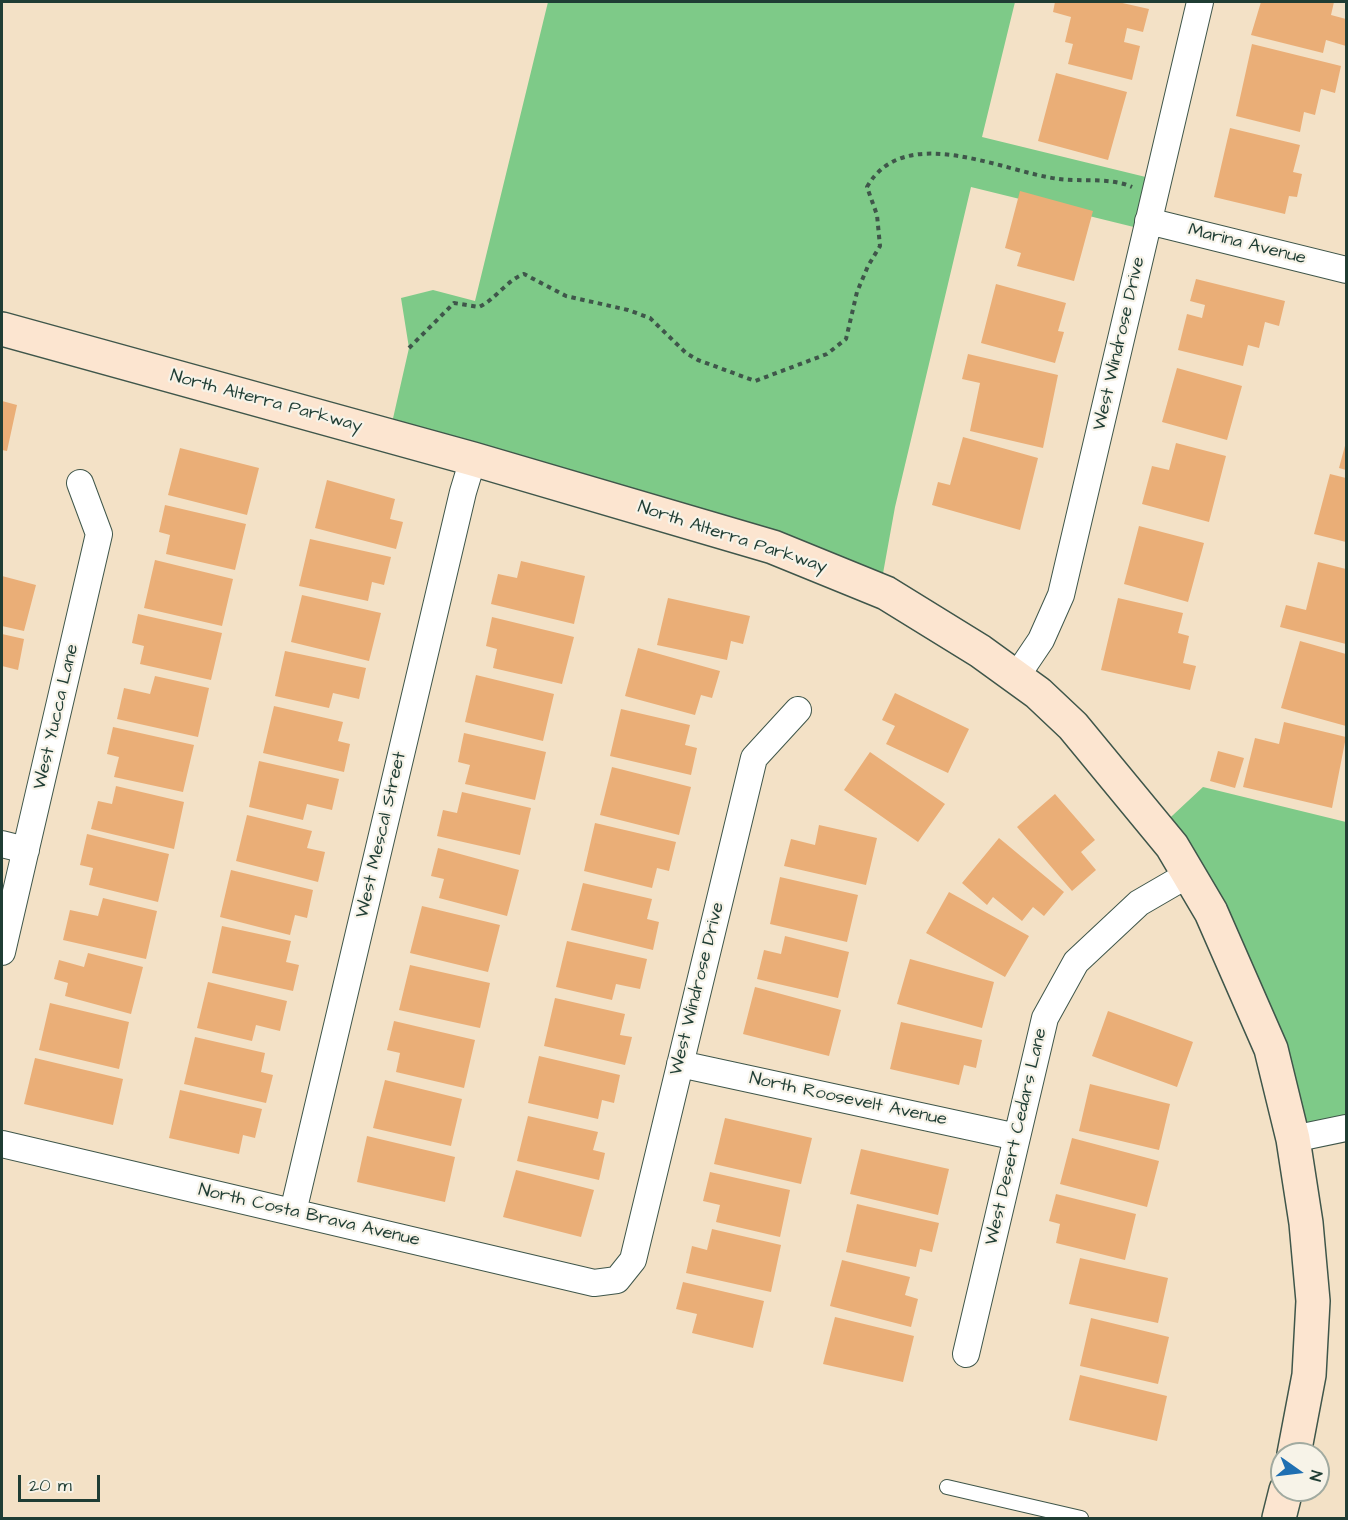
<!DOCTYPE html>
<style>
body{margin:0}
#map{position:relative;width:1348px;height:1520px;overflow:hidden;background:#f3e1c6;font-family:"Architects Daughter",sans-serif}
canvas{display:block}
.frame{position:absolute;inset:0;border:3px solid #1f3d34;pointer-events:none}
.north{position:absolute;left:1270px;top:1442px;width:60px;height:60px;box-sizing:border-box;background:#f7f3e8;border:2px solid #a1aaa0;border-radius:50%;rotate:104deg;font-size:16px;font-weight:700;line-height:24px;text-align:center;color:#1f3d34}
.north::after{content:'';display:block;margin:auto;width:21px;height:27px;background:#1f6fb2;clip-path:polygon(50% 0,100% 100%,50% 72%,0 100%)}
.scale{position:absolute;left:18px;top:1475px;width:82px;height:27px;box-sizing:border-box;border:3px solid #1f3d34;border-top:0;padding-left:8px;font-size:18px;line-height:21px;white-space:nowrap;color:#1f3d34;-webkit-text-stroke:4px #f7f3e8;paint-order:stroke}
</style>
<div id="map">
<canvas width="1348" height="1520"></canvas>
<div class="frame"></div>
<div class="north">N</div>
<div class="scale">20 m</div>
</div>
<script>
const context = document.querySelector('canvas').getContext('2d');
context.lineJoin = 'round';
function paint(path, color) { context.fillStyle = color; context.fill(path, 'evenodd'); }
function trace(path, color, width, dash) { context.strokeStyle = color; context.lineWidth = width; context.lineCap = dash ? 'butt' : 'round'; context.setLineDash(dash || []); context.stroke(path); }
function drawText(font, color, halo, rows, align = 'center') {
  context.font = font + ' "Architects Daughter",sans-serif'; context.lineWidth = 4.5; context.setLineDash([]); context.textBaseline = 'middle'; context.strokeStyle = halo; context.fillStyle = color; for (const [text, x, y, turn = 0] of rows) {
    context.save(); context.translate(x, y); context.rotate((+turn || 0) * Math.PI / 180); context.textAlign = isNaN(turn) ? turn : align; if (halo) context.strokeText(text, 0, 0); context.fillText(text, 0, 0); context.restore();
  }
}
paint(new Path2D(`
 M548,2h467l-33,135 176,43 -12,50 -175,-43 -76,320 -15,83 -491,-154 20,-88 -8,-50 32,-8 42,11z
 M1203,787l143,35v306l-53,11 -135,-310z`), '#7eca88');
paint(new Path2D(`
 M1055,2h63l31,7 -6,23 -16,-4 -3,14 16,4 -8,34 -64,-16 5,-20 -8,-2 6,-25 -18,-5z
 M1261,2h73l-3,13 15,4v27l-20,-6 -3,13 -72,-18z
 M1252,44l89,22 -6,27 -14,-4 -6,26 -11,-3 -4,20 -64,-16z
 M1056,73l71,19 -19,68 -70,-19z
 M1230,128l70,17 -7,27 9,2 -5,23 -8,-1 -4,18 -71,-17z
 M1020,191l73,20 -19,70 -57,-15 4,-13 -16,-5z
 M1196,279l89,22 -6,25 -14,-4 -6,26 -11,-3 -5,21 -65,-16 9,-36 15,4 3,-13 -15,-4z
 M996,284l70,19 -8,28 6,1 -9,31 -74,-20z
 M968,354l90,21 -15,73 -73,-17 10,-48 -18,-4z
 M1177,368l65,18 -15,54 -65,-18z
 M2,401l15,4 -10,46 -5,-1z
 M963,437l75,21 -18,72 -88,-25 6,-23 12,3z
 M1346,442v28l-7,-2z
 M1176,443l50,13 -17,66 -67,-18 10,-38 17,4z
 M180,448l79,20 -12,47 -79,-20z
 M1330,474l16,4v64l-32,-8z
 M327,480l68,19 -5,20 13,3 -7,27 -81,-21z
 M165,505l81,19 -11,46 -69,-16 4,-19 -11,-3z
 M1139,526l65,17 -16,59 -64,-18z
 M310,539l81,18 -7,28 -12,-3 -4,19 -69,-15z
 M155,560l78,19 -11,47 -78,-18z
 M521,561l64,15 -11,48 -83,-20 7,-30 19,4z
 M1318,562l28,7v75l-66,-17 6,-22 20,5z
 M2,576l34,9 -12,46 -22,-5z
 M302,595l79,18 -12,48 -78,-19z
 M668,598l82,18 -7,28 -12,-3 -4,19 -70,-15z
 M1118,598l65,15 -5,20 11,3 -6,27 13,3 -6,24 -89,-20z
 M138,614l84,19 -11,47 -71,-16 4,-18 -12,-3z
 M492,617l82,20 -12,47 -69,-16 4,-19 -11,-3z
 M2,634l22,5 -6,31 -16,-4z
 M1300,641l46,13v72l-65,-18z
 M638,648l82,23 -8,27 -11,-3 -6,20 -70,-19z
 M285,651l81,17 -7,31 -26,-6 -4,15 -54,-12z
 M476,675l78,19 -11,47 -78,-19z
 M155,676l54,12 -11,49 -81,-18 7,-31 26,6z
 M895,693l74,36 -21,44 -62,-29 9,-18 -13,-6z
 M274,706l69,16 -5,19 12,3 -6,28 -81,-19z
 M621,709l69,16 -5,20 12,3 -6,27 -81,-19z
 M1284,722l62,15 -14,71 -89,-21 12,-49 24,6z
 M113,727l81,18 -11,47 -69,-15 5,-20 -12,-3z
 M464,733l82,19 -11,48 -70,-16 5,-19 -12,-3z
 M1218,751l26,7 -9,30 -25,-7z
 M870,752l75,52 -27,38 -74,-52z
 M259,761l80,18 -7,31 -25,-6 -4,16 -54,-13z
 M612,767l79,20 -12,48 -79,-20z
 M116,786l68,16 -10,47 -83,-20 7,-28 14,3z
 M462,792l69,16 -11,47 -83,-19 6,-26 14,3z
 M1055,794l40,46 -14,12 15,18 -24,21 -55,-64z
 M247,815l65,16 -5,17 18,4 -7,30 -82,-21z
 M595,823l81,19 -7,29 -12,-3 -5,20 -68,-17z
 M819,825l58,13 -11,47 -82,-19 7,-27 24,6z
 M87,834l82,20 -11,48 -69,-17 4,-17 -13,-3z
 M999,838l65,54 -20,24 -11,-9 -11,14 -29,-24 -6,8 -25,-22z
 M438,848l81,22 -12,46 -68,-18 5,-19 -13,-3z
 M231,870l82,20 -6,28 -12,-3 -5,20 -70,-18z
 M780,877l78,18 -11,47 -77,-18z
 M583,883l69,16 -5,20 12,3 -6,28 -82,-20z
 M949,892l80,44 -24,41 -79,-44z
 M103,898l54,13 -11,48 -83,-19 7,-30 28,6z
 M422,906l78,19 -12,47 -78,-19z
 M222,926l69,15 -5,21 13,3 -6,26 -81,-18z
 M785,936l64,16 -11,46 -81,-19 7,-29 17,4z
 M567,941l80,18 -7,30 -24,-5 -4,16 -56,-13z
 M88,953l55,14 -12,47 -66,-18 3,-13 -14,-4 5,-19 25,7z
 M910,959l84,23 -12,46 -85,-24z
 M410,965l80,18 -10,45 -81,-18z
 M208,982l79,19 -7,30 -24,-6 -4,16 -55,-13z
 M755,987l86,23 -12,46 -86,-22z
 M555,998l70,16 -5,21 12,2 -7,28 -81,-19z
 M50,1003l79,19 -10,47 -80,-19z
 M1108,1011l85,31 -16,45 -85,-31z
 M394,1021l81,19 -11,48 -68,-16 4,-19 -13,-3z
 M901,1022l81,18 -6,28 -12,-3 -5,20 -69,-16z
 M195,1037l70,16 -4,19 12,3 -7,28 -82,-19z
 M539,1056l81,19 -6,28 -12,-3 -4,19 -70,-16z
 M35,1058l88,21 -10,46 -89,-21z
 M385,1080l77,19 -11,47 -78,-18z
 M1090,1084l80,20 -11,46 -80,-19z
 M180,1090l82,19 -7,29 -12,-3 -4,19 -70,-16z
 M528,1116l70,16 -5,18 12,3 -6,27 -82,-19z
 M725,1118l87,20 -11,46 -87,-20z
 M367,1136l88,21 -10,45 -88,-20z
 M1072,1138l87,23 -12,46 -87,-23z
 M861,1149l88,20 -11,46 -88,-21z
 M516,1170l78,20 -13,47 -78,-20z
 M710,1172l80,18 -10,47 -64,-15 4,-17 -17,-4z
 M1056,1194l80,20 -11,46 -69,-17 4,-19 -11,-3z
 M857,1204l82,19 -7,29 -12,-3 -4,18 -70,-15z
 M712,1229l69,16 -10,47 -85,-19 6,-27 15,4z
 M1080,1258l88,20 -10,45 -89,-19z
 M842,1260l68,17 -5,18 13,4 -7,28 -81,-21z
 M683,1282l81,19 -11,47 -61,-15 5,-19 -21,-5z
 M835,1317l79,19 -11,46 -80,-18z
 M1091,1318l78,19 -11,47 -78,-18z
 M1080,1375l87,21 -10,45 -88,-21z`), '#eaae77');
const lane = new Path2D(`
 M947,1487l134,31`);
const street = new Path2D(`
 M1148,221l198,49
 M1016,677l25,-37 20,-45 139,-593
 M2,844l24,6
 M2,952l97,-418 -19,-51
 M680,1064l337,73
 M1293,1139l53,-11
 M2,1144l592,139 23,-3 16,-20 121,-502 44,-48
 M293,1212l170,-720 10,-33
 M966,1354l79,-336 31,-56 63,-59 50,-29`);
const secondary = new Path2D(`
 M2,329l471,130 300,88 113,46 94,58 58,42 35,33 99,120 39,66 60,137 22,90 13,84 7,78 -4,74 -15,79
 M1279,1518l7,-28`);
trace(lane, '#3f564a', 16);
trace(street, '#3f564a', 28);
trace(secondary, '#3f564a', 36);
trace(new Path2D(`
 M409,348l45,-45 25,4c17,-8 28,-27 45,-33l42,22 62,14 22,8 36,35 12,7 57,21 72,-27 19,-15 11,-47 11,-26 12,-20 -3,-31 -10,-28c37,-66 136,-15 192,-8 23,3 51,-2 73,8`), '#3f564a', 4, [4.5, 4.5]);
trace(lane, '#fff', 14);
trace(street, '#fff', 26);
trace(secondary, '#fce5d0', 33);
drawText('18px', '#1f3d34', '#f7f3e8', [
 ["Marina Avenue",1247,245,14],
 ["West Windrose Drive",1120,344,-77],
 ["North Alterra Parkway",266,402,15],
 ["North Alterra Parkway",732,538,18],
 ["West Yucca Lane",57,717,-77],
 ["West Mescal Street",382,835,-77],
 ["West Windrose Drive",698,989,-76],
 ["North Roosevelt Avenue",848,1100,12],
 ["West Desert Cedars Lane",1017,1137,-77],
 ["North Costa Brava Avenue",309,1216,13]
]);
</script>
